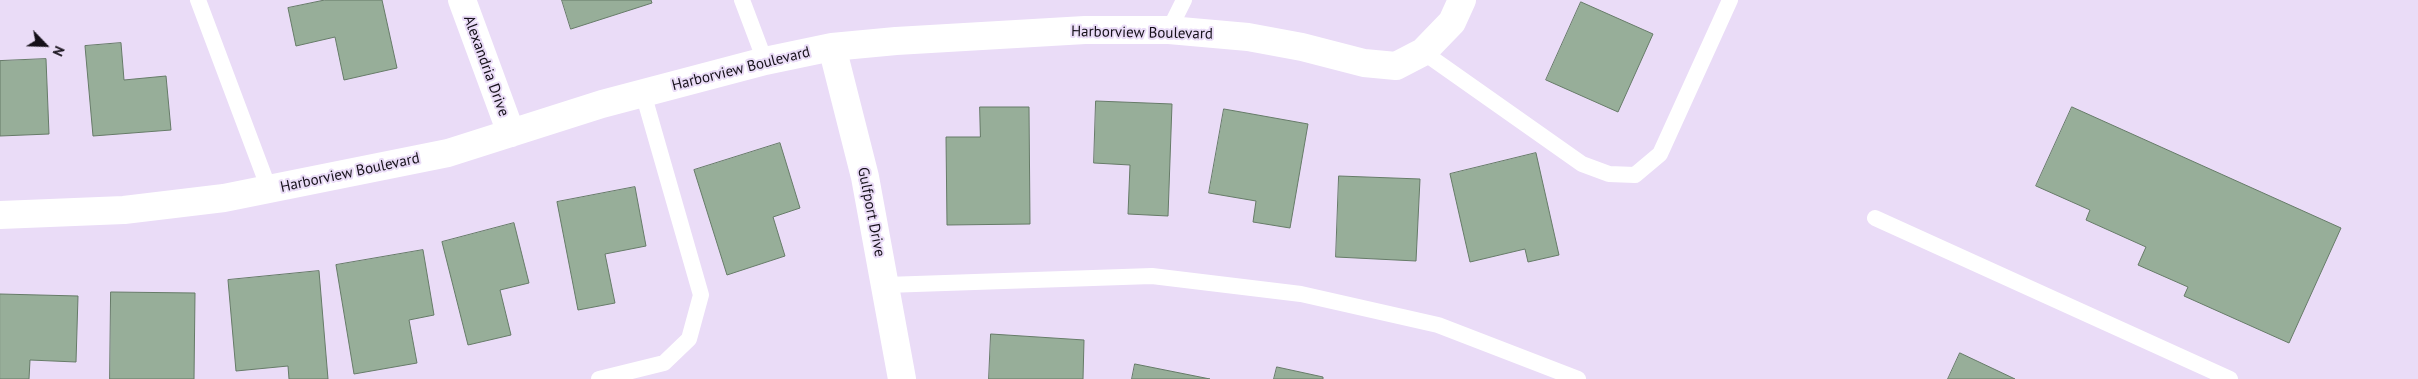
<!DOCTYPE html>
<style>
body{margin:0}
#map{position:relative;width:2418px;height:379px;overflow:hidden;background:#eadcf7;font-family:"PT Sans",sans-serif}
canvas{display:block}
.north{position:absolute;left:20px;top:20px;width:50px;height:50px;-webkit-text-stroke:4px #eadcf7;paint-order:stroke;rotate:114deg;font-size:14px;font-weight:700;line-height:20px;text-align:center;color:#151019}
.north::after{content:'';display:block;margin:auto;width:18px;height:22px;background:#151019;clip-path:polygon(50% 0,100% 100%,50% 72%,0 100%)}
</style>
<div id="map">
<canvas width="2418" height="379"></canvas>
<div class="north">N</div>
</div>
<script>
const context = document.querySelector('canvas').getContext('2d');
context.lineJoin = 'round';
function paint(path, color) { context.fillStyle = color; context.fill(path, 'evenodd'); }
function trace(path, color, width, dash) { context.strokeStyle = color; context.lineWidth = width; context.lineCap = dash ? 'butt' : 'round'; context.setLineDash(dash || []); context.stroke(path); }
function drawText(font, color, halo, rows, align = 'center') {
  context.font = font + ' "PT Sans",sans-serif'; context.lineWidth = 4; context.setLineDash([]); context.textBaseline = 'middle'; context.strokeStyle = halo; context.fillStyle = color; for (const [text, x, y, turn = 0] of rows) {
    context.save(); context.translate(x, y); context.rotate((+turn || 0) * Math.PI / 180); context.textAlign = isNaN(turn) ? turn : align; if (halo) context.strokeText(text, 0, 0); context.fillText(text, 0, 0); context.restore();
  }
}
const building = new Path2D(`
 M325,0h57l15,68 -53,12 -9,-43 -39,9 -8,-38z
 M562,0h89l1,3 -81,26z
 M1581,2l72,32 -35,78 -72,-32z
 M121,43l3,37 42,-4 5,54 -78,6 -8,-90z
 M46,59l3,75 -49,2v-75z
 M1096,101l76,3 -4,112 -40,-2 2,-49 -36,-2z
 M980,107h49l1,117 -83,1 -1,-88h34z
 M2072,107l269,121 -52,115 -105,-47 4,-9 -50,-22 8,-18 -60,-27 4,-10 -54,-24z
 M1224,109l84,15 -18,104 -37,-6 3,-21 -47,-8z
 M780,143l20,65 -27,9 12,39 -58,19 -33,-105z
 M1536,153l23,102 -31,7 -3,-13 -55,13 -20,-88z
 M1339,176l81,3 -4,82 -80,-4z
 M635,187l11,59 -41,8 10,49 -37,7 -21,-108z
 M514,223l15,60 -29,7 11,45 -43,10 -26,-103z
 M423,250l11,65 -25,5 8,43 -63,11 -18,-109z
 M319,271l9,108h-39l-1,-13 -52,5 -8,-91z
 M111,292l84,1 -1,86h-84z
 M0,294l78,2 -2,66 -46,-2 -1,19h-29z
 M991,334l93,6 -1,39h-94z
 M1960,353l55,26h-67z
 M1135,364l75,15h-78z
 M1277,367l46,10v2h-49z`);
paint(building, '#97ae99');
trace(building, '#667b68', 1);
trace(new Path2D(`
 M198,0l71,189
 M742,0l23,61
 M1169,30l15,-30
 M1423,52l159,112 27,10 26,1 25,-21 70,-154
 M1875,218l355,161
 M886,285l266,-9 149,18 137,31 140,54
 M599,379l65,-16 25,-24 12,-44 -58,-202`), '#fff', 16);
trace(new Path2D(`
 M462,0l49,133
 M832,47l33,130 37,202
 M0,215l124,-5 100,-12 224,-45 154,-49 163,-43 67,-14 64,-6 189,-11h84l79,7 54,10 62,16 32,3 27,-14 29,-30 10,-22`), '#fff', 28);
drawText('15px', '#151019', '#eadcf7', [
 ["Harborview Boulevard",1142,33,1],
 ["Alexandria Drive",486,66,70],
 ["Harborview Boulevard",741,69,-14],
 ["Harborview Boulevard",350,173,-12],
 ["Gulfport Drive",871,212,79]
]);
</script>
